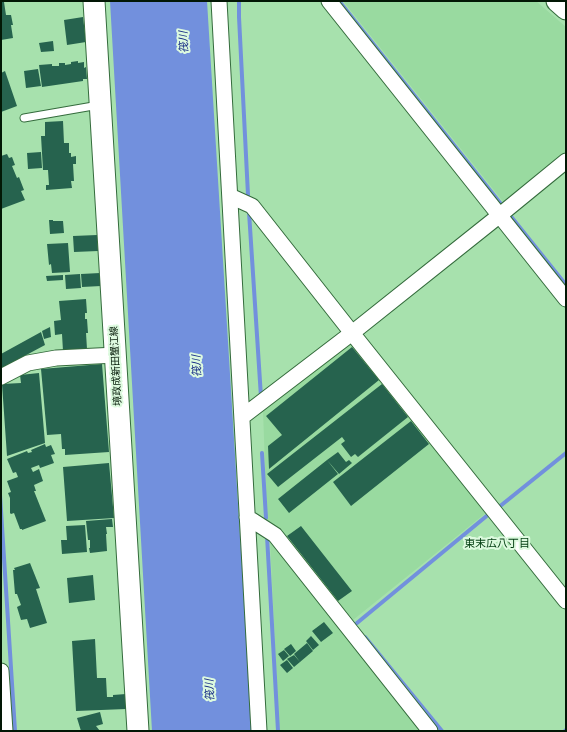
<!DOCTYPE html>
<meta charset="utf-8">
<style>
body{margin:0}
#map{position:relative;width:567px;height:732px;overflow:hidden;background:#a7e1ad;font-family:Mulish,sans-serif}
canvas{display:block}
.frame{position:absolute;inset:0;border:2px solid #021705;pointer-events:none}
</style>
<div id="map">
<canvas width="567" height="732"></canvas>
<div class="frame"></div>
</div>
<script>
const context = document.querySelector('canvas').getContext('2d');
context.lineJoin = 'round';
function paint(path, color) { context.fillStyle = color; context.fill(path, 'evenodd'); }
function trace(path, color, width, dash) { context.strokeStyle = color; context.lineWidth = width; context.lineCap = dash ? 'butt' : 'round'; context.setLineDash(dash || []); context.stroke(path); }
function drawText(font, color, halo, rows, align = 'center') {
  context.font = font + ' Mulish,"Noto Sans JP",sans-serif'; context.lineWidth = 4; context.setLineDash([]); context.textBaseline = 'middle'; context.strokeStyle = halo; context.fillStyle = color; for (const [text, x, y, turn = 0] of rows) {
    context.save(); context.translate(x, y); context.rotate((+turn || 0) * Math.PI / 180); context.textAlign = isNaN(turn) ? turn : align; if (halo) context.strokeText(text, 0, 0); context.fillText(text, 0, 0); context.restore();
  }
}
paint(new Path2D(`
 M343,1h193l30,26v128l-61,49z
 M350,342l137,170 -134,108 -72,-89 -14,-9 -4,-112z
 M270,539l71,92 80,100h-142z`), '#99daa0');
paint(new Path2D(`
 M110,1h97l45,730h-100z
 M1,479l16,252h-4l-12,-189z`), '#7290dd');
trace(new Path2D(`
 M239,1v16l9,178
 M339,1l162,203
 M249,212l12,185
 M509,214l57,71
 M262,453l4,65
 M499,507l67,-54
 M267,536l11,195
 M357,623l132,-109
 M365,637l77,94
 M565,731l1,-1`), '#7290dd', 4);
paint(new Path2D(`
 M1,2h3l2,13h5l2,10h-2l2,13 -12,2z
 M83,17l3,25 -19,3 -3,-25z
 M53,41l1,10 -13,1 -2,-9z
 M78,61v2l6,-1v6l2,-1 1,12h-4v2l-41,6 -3,-22 13,-1v2h7v-3h6v2l6,-1v-2z
 M38,69l3,17 -15,2 -2,-17z
 M5,71l12,35 -16,6v-39z
 M63,121l1,22h5v10h2v4l5,-1v8h-3l1,17h-3l1,7 -26,2v-5h3l-1,-15h-5l-2,-34h4v-14z
 M41,152l1,16 -14,1 -1,-16z
 M7,154l2,4 3,-1 3,8 -3,1 5,12 2,-1 5,13 -3,1 4,9 -24,9v-53z
 M49,220h4v1h10l1,12 -14,1z
 M97,235l1,16 -24,1 -1,-16z
 M68,243l2,29 -18,1 -1,-9 -2,1 -2,-21z
 M100,273l1,13 -19,1 -1,-13z
 M80,274l1,14 -15,1 -1,-14z
 M63,275v5l-16,1 -1,-5z
 M86,299l1,14h-2v6h2l1,14h-2l1,16 -24,2 -1,-17 -7,1 -1,-14 7,-1 -2,-19z
 M50,327l1,10 -7,2 -2,-8z
 M41,332l4,13 -43,23 -1,-14z
 M352,347l27,33 -110,89 -1,-23 14,-11 -16,-19z
 M102,364l7,88 -44,3v-6h-3l-1,-15 -14,1 -6,-66z
 M39,373l6,70 -38,13 -5,-72 19,-1 -1,-8z
 M382,384l26,33 -50,40 -3,-3 -4,3 -10,-13 4,-3 -3,-4 -64,50 -11,-13z
 M411,421l18,23 -78,62 -18,-24z
 M45,444l1,3 5,-2 4,9 -4,1 3,8 -14,5 -1,-3 -8,3 2,4 6,-3 4,12 -9,4 2,6h-2l12,30 -24,9v-1h-2l-6,-16 -3,1 -1,-1v-15l-2,-5 3,-1 -4,-11 11,-4 -2,-5 -3,1 -6,-14 20,-8 1,2 4,-1 -1,-2z
 M338,452l8,10 3,-2 3,3 -13,11 -12,-14z
 M327,460l11,14 -49,39 -11,-14z
 M109,463l5,55 -47,3 -4,-54z
 M112,519l1,8h-7l1,7h-1l1,17 -17,2 -1,-5h1v-8h-2l-2,-19z
 M85,525l2,27 -25,2 -1,-14h6l-1,-14z
 M301,526l51,65 -14,10 -51,-65z
 M30,563l10,25 -4,1 11,34 -17,5 -3,-9 -6,1 -4,-13 4,-2 -4,-11h-2l-2,-24h2l-1,-2z
 M93,575l2,25 -26,3 -2,-25z
 M324,622l9,11 -12,9 -9,-11z
 M311,636l8,9 -6,5 -7,-9z
 M95,639l2,39h9l1,19h6v-2l13,-1v15l-50,2 -4,-70z
 M307,643l6,8 -13,11 -6,-8z
 M291,644l5,7 -6,5 -6,-7z
 M284,650l5,6 -6,5 -5,-7z
 M294,655l6,7 -6,5 -7,-8z
 M287,660l6,8 -6,5 -7,-8z
 M100,712l3,12 -7,2 4,5h-19l-4,-13z`), '#26634e');
const lane = new Path2D(`
 M24,118l75,-13`);
const street = new Path2D(`
 M219,1l40,730
 M329,1l237,298
 M230,196l22,10 100,127 214,268
 M1,377l27,-14 28,-5 60,-3
 M242,417l110,-84 148,-118 66,-54
 M247,517l28,18 155,196
 M1,671l4,60`);
const secondary = new Path2D(`
 M94,1l44,730
 M557,1l9,8`);
trace(lane, '#346b3c', 9);
trace(street, '#346b3c', 17);
trace(secondary, '#346b3c', 23);
trace(lane, '#fff', 7);
trace(street, '#fff', 15);
trace(secondary, '#fff', 21);
drawText('10px', '#021705', '#ddfadf', [
 ["境政成新田蟹江線",116,366,-93]
]);
drawText('italic 11px', '#182d86', '#ddfadf', [
 ["筏川",184,42,-92],
 ["筏川",197,366,-92],
 ["筏川",210,690,-92]
]);
drawText('11px', '#003c0f', '#ddfadf', [
 ["東末広八丁目",497,544]
]);
</script>
